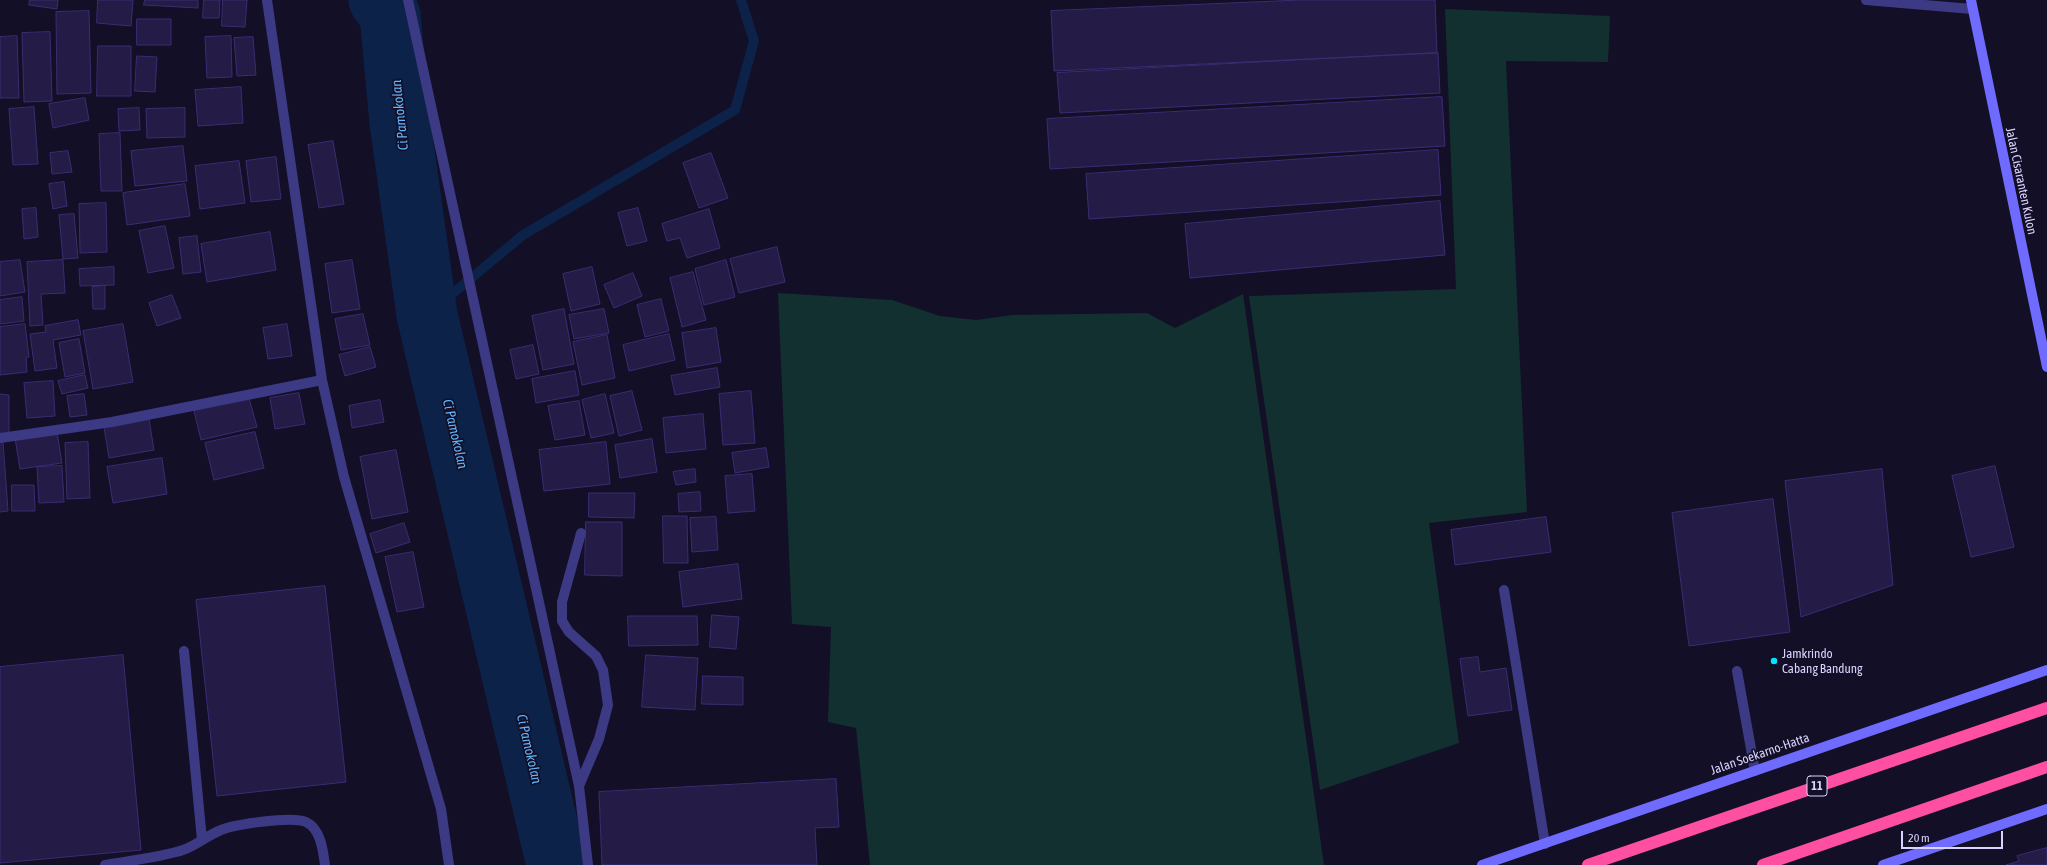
<!DOCTYPE html>
<style>
body{margin:0}
#map{position:relative;width:2047px;height:865px;overflow:hidden;background:#130f26;font-family:"Asap Condensed",sans-serif}
canvas{display:block}
.scale{position:absolute;left:1901px;top:831px;width:102px;height:18px;box-sizing:border-box;border:2px solid #d9d4ff;border-top:0;padding-left:5px;font-size:12px;line-height:14px;white-space:nowrap;color:#d9d4ff;-webkit-text-stroke:3px #130f26;paint-order:stroke}
</style>
<div id="map">
<canvas width="2047" height="865"></canvas>
<div class="scale">20 m</div>
</div>
<script>
const context = document.querySelector('canvas').getContext('2d');
context.lineJoin = 'round';
function paint(path, color) { context.fillStyle = color; context.fill(path, 'evenodd'); }
function trace(path, color, width, dash) { context.strokeStyle = color; context.lineWidth = width; context.lineCap = dash ? 'butt' : 'round'; context.setLineDash(dash || []); context.stroke(path); }
function drawText(font, color, halo, rows, align = 'center') {
  context.font = font + ' "Asap Condensed",sans-serif'; context.lineWidth = 3.5; context.setLineDash([]); context.textBaseline = 'middle'; context.strokeStyle = halo; context.fillStyle = color; for (const [text, x, y, turn = 0] of rows) {
    context.save(); context.translate(x, y); context.rotate((+turn || 0) * Math.PI / 180); context.textAlign = isNaN(turn) ? turn : align; if (halo) context.strokeText(text, 0, 0); context.fillText(text, 0, 0); context.restore();
  }
}
paint(new Path2D(`
 M1445,9l165,7 -2,46 -102,-1 21,451 -98,11 30,220 -139,47 -71,-494 207,-7z
 M778,293l114,7 48,16 36,4 36,-5 135,-2 28,15 68,-34 81,571h-454l-14,-137 -28,-6 3,-95 -39,-3z`), '#12302f');
trace(new Path2D(`
 M427,315l96,-80 212,-125 19,-69 -13,-41`), '#0c2248', 10);
trace(new Path2D(`
 M379,0l11,15 10,108 27,192 130,550`), '#0c2248', 61);
const building = new Path2D(`
 M30,0h28l-1,9 -28,-4z
 M98,0h35l-2,26 -34,-3z
 M145,0h53v8l-54,-3z
 M204,0h16l-1,18h-16z
 M223,0h24l-2,27 -23,-1z
 M1301,0h134l2,53 -383,18 -3,-60z
 M89,11l2,82 -34,1 -1,-82z
 M137,19h34v26h-34z
 M50,32l2,69 -28,1 -2,-69z
 M17,36l2,62h-19v-61z
 M231,36l1,41 -25,1 -2,-41z
 M253,37l3,38 -19,1 -3,-38z
 M98,46h33v50h-34z
 M1438,53l2,40 -380,20 -3,-40z
 M137,56l20,1 -2,35 -20,-1z
 M241,87l2,36 -45,3 -3,-36z
 M1442,97l3,49 -395,23 -3,-50z
 M85,98l4,22 -36,8 -4,-24z
 M34,107l4,57 -25,1 -4,-56z
 M139,108l1,22 -21,1 -1,-22z
 M185,108v29l-38,1 -1,-29z
 M120,133l2,58h-21l-2,-57z
 M333,141l11,63 -25,4 -11,-63z
 M183,146l4,35 -52,5 -4,-35z
 M1438,150l3,45 -352,24 -3,-45z
 M68,151l4,21 -20,2 -2,-21z
 M711,153l17,45 -29,10 -16,-45z
 M276,157l5,42 -30,3 -5,-41z
 M239,161l6,42 -45,6 -5,-43z
 M64,182l3,24 -14,3 -4,-25z
 M185,184l5,32 -63,9 -4,-32z
 M1440,201l5,54 -255,23 -5,-54z
 M106,203l1,49 -27,1 -1,-49z
 M36,208l2,29 -14,2 -2,-30z
 M638,208l9,33 -20,5 -9,-33z
 M709,209l11,39 -33,10 -7,-20 -13,3 -5,-17z
 M74,214l4,44 -15,1 -4,-44z
 M165,226l9,42 -26,5 -9,-42z
 M270,232l6,38 -69,12 -6,-38z
 M197,236l4,36 -18,2 -4,-36z
 M777,247l8,35 -46,11 -9,-34z
 M20,260l5,32 -25,4v-34z
 M63,260l2,33 -24,1 2,31 -13,1 -3,-64z
 M352,260l8,49 -28,4 -7,-49z
 M726,260l9,37 -31,8 -9,-36z
 M114,267v18l-34,1 -1,-17z
 M592,267l8,37 -29,7 -8,-37z
 M693,272l13,48 -24,7 -12,-49z
 M633,273l9,23 -28,12 -10,-23z
 M105,286v23h-12l-1,-22z
 M172,295l9,23 -24,8 -8,-23z
 M22,297l2,24 -24,3v-24z
 M661,299l8,32 -24,6 -8,-32z
 M564,309l10,55 -31,6 -11,-54z
 M604,309l5,24 -35,6 -5,-24z
 M363,314l7,31 -29,5 -6,-31z
 M78,320l3,15 -28,5 4,28 -22,3 -5,-37 16,-2 -1,-6z
 M25,324l4,33h-3l1,15 -27,3v-48z
 M123,324l10,58 -40,7 -10,-58z
 M287,324l5,32 -24,3 -5,-31z
 M716,328l5,34 -34,6 -5,-35z
 M669,334l6,26 -46,11 -6,-26z
 M607,335l8,43 -33,7 -9,-43z
 M79,339l6,34 -20,4 -6,-34z
 M533,345l6,29 -23,5 -6,-29z
 M370,347l6,20 -31,9 -6,-21z
 M717,368l3,19 -45,8 -4,-19z
 M575,371l4,24 -43,8 -4,-24z
 M85,375l3,13 -26,6 -4,-13z
 M53,381l2,35 -28,2 -3,-35z
 M632,391l10,39 -23,6 -9,-40z
 M751,391l4,52 -32,2 -4,-51z
 M299,393l6,31 -30,5 -5,-31z
 M0,394l9,1v40h-9z
 M84,394l3,21 -17,2 -3,-21z
 M605,394l9,39 -23,5 -9,-38z
 M249,398l8,29 -56,13 -7,-29z
 M380,400l4,22 -32,6 -3,-22z
 M579,401l6,34 -30,5 -7,-34z
 M703,414l3,35 -40,4 -3,-35z
 M149,419l5,31 -45,8 -5,-31z
 M57,432l5,31 -42,6 -5,-31z
 M255,432l9,36 -50,12 -9,-37z
 M652,439l5,33 -37,6 -5,-33z
 M0,442h3l5,69 -8,1z
 M88,442l2,56 -23,1 -2,-56z
 M606,442l4,42 -66,7 -5,-41z
 M766,448l3,19 -34,6 -3,-20z
 M396,450l12,62 -36,7 -12,-62z
 M162,458l5,36 -54,9 -6,-36z
 M62,466l2,36 -25,1 -2,-36z
 M1995,466l19,81 -43,10 -19,-81z
 M695,469l1,13 -20,3 -3,-13z
 M1882,469l11,116 -92,32 -16,-136z
 M752,474l3,37 -27,2 -3,-37z
 M12,485h22l1,26h-23z
 M700,492l1,19 -22,1 -1,-18z
 M589,493h46l-1,25 -45,-1z
 M1773,499l17,133 -101,14 -17,-133z
 M663,516h24l1,47h-24z
 M716,517l2,33 -26,2 -2,-34z
 M1546,517l5,35 -96,13 -4,-35z
 M586,522h36v54l-37,-1z
 M404,523l6,19 -34,11 -6,-19z
 M413,552l11,55 -27,5 -12,-55z
 M738,564l4,35 -59,8 -4,-35z
 M325,586l21,196 -129,14 -21,-196z
 M712,615l27,2 -3,32 -26,-2z
 M628,616h69l1,29 -69,1z
 M123,655l18,195 -141,13v-196z
 M646,655l52,3 -3,52 -53,-3z
 M1478,657l2,15 26,-4 6,42 -44,6 -8,-57z
 M703,676l40,1v28l-41,-1z
 M836,779l3,48 -24,1 2,37h-215l-3,-73z
 M2047,848v17h-41l13,-4 -2,-5z`);
paint(building, '#241b47');
trace(building, '#3b2d73', 1);
trace(new Path2D(`
 M1866,0l106,9
 M1504,590l41,254
 M184,651l18,189
 M1737,671l18,100
 M105,865c23,-4 57,-8 78,-15 14,-5 25,-15 38,-20 15,-6 71,-14 85,-8 15,7 17,29 19,43`), '#3d3a85', 10);
trace(new Path2D(`
 M267,0l55,380 22,97 97,332 8,56
 M408,0l171,786 9,79
 M0,438l112,-16 210,-42
 M579,786l20,-47 9,-34 -5,-35 -7,-14 -27,-24 -7,-11v-19l19,-69`), '#3d3a85', 10);
trace(new Path2D(`
 M1971,0l76,367
 M1482,865l565,-195
 M1883,865l164,-56`), '#6f6bff', 10);
trace(new Path2D(`
 M1588,865l459,-157
 M1763,865l284,-98`), '#ff4fa3', 12);
for (const [x, y, r, color] of [
 [1774,661,4,"#00e5ff"]
]) { const dot = new Path2D(); dot.arc(x, y, r, 0, 2 * Math.PI); context.fillStyle = color; context.fill(dot); trace(dot, '#130f26', 1.5); }
for (const [x, y, w] of [
 [1817,786,20]
]) { const box = new Path2D(); box.roundRect(x - w / 2, y - 10, w, 20, 3); context.fillStyle = '#130f26'; context.fill(box); trace(box, '#d9d4ff', 1); }
drawText('bold 12px', '#d9d4ff', null, [
 ["11",1817,786]
]);
drawText('13px', '#d9d4ff', '#130f26', [
 ["Jalan Cisaranten Kulon",2021,181,78],
 ["Jalan Soekarno-Hatta",1760,754,-19]
]);
drawText('13px', '#d9d4ff', '#130f26', [
 ["Jamkrindo",1782,654],
 ["Cabang Bandung",1782,669]
], 'left');
drawText('italic 14px', '#62b6ff', '#130f26', [
 ["Ci Pamokolan",400,115,-96],
 ["Ci Pamokolan",455,434,77],
 ["Ci Pamokolan",529,749,77]
]);
</script>
